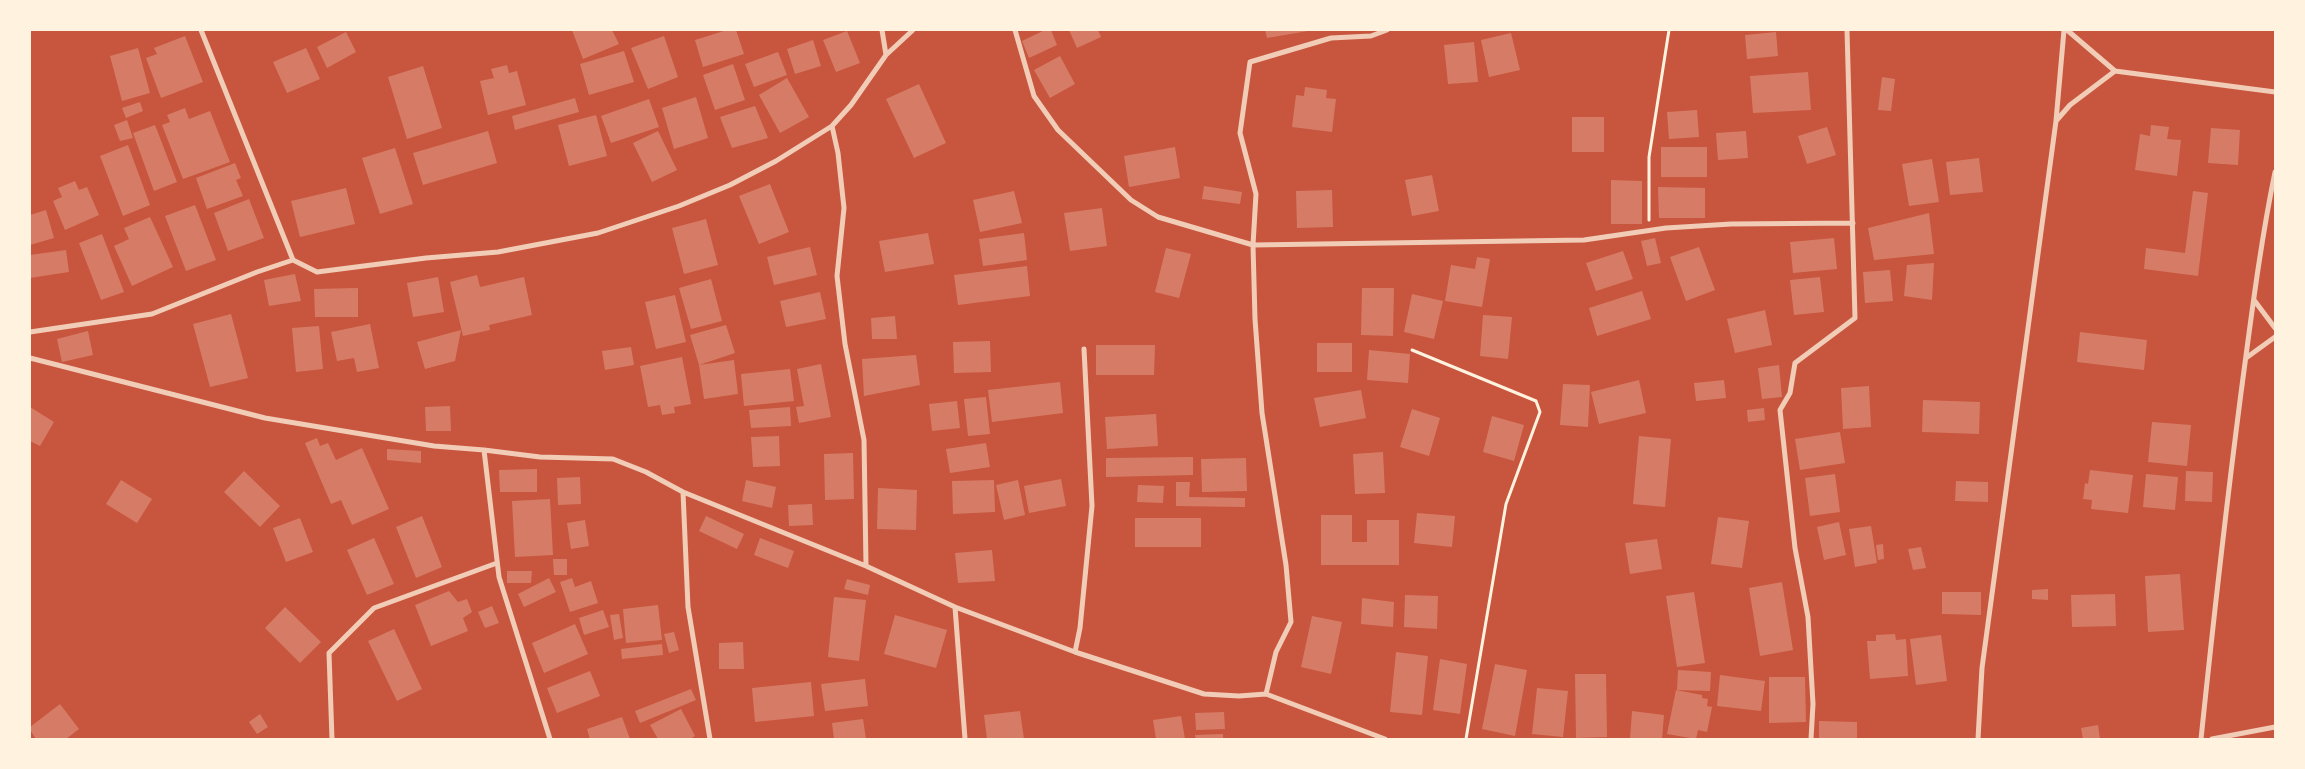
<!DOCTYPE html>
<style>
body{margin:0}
#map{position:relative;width:2305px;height:769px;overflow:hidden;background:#c8553d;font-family:"Alegreya Sans",sans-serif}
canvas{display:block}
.frame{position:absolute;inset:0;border:31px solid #fff3e0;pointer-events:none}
</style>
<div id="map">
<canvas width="2305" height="769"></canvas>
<div class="frame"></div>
</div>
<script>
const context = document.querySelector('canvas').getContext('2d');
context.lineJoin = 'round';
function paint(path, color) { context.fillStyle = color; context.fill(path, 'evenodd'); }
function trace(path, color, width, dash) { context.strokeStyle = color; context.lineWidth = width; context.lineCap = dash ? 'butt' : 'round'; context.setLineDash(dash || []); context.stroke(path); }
paint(new Path2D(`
 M572,30h40l7,14 -36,15z
 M727,30h9l8,24 -41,13 -8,-27z
 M1045,30h6l6,15 -28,13 -7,-17z
 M1069,30h29l3,7 -24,11z
 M1265,30h43v1l-41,7z
 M847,31l13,32 -24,9 -13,-32z
 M346,32l10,20 -29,16 -10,-21z
 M1776,32l2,24 -31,3 -2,-24z
 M1511,33l9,37 -31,7 -8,-37z
 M185,36l18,46 -42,16 -15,-40 11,-4 -3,-6z
 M664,36l14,41 -30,12 -17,-41z
 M813,40l8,26 -26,8 -8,-25z
 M1474,42l4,40 -30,2 -4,-39z
 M138,48l12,45 -28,8 -12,-45z
 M306,48l14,31 -33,14 -14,-31z
 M624,51l10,31 -45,13 -9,-31z
 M778,52l9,23 -33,12 -9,-23z
 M1060,56l15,28 -25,14 -16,-28z
 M733,64l12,36 -30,10 -12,-35z
 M507,65l2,8 8,-2 9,34 -38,10 -8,-34 14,-3 -3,-9z
 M423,66l19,62 -35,11 -19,-62z
 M1808,72l3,38 -58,3 -3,-37z
 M1882,77l13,2 -4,32 -13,-1z
 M787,78l22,39 -29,16 -21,-38z
 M919,84l27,59 -32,15 -28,-59z
 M1305,87l22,3 -1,8 10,1 -4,33 -40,-5 4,-32 8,1z
 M696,97l12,41 -34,11 -12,-41z
 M575,98l4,14 -64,18 -3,-14z
 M649,99l10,28 -48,16 -10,-27z
 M140,102l3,9 -17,7 -4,-10z
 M755,106l13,32 -36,10 -12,-31z
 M185,108l4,11 21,-8 20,51 -47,17 -21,-54 8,-3 -3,-7z
 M1697,110l2,27 -30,2 -2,-27z
 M596,115l11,41 -38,10 -11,-41z
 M1572,117h32v35h-32z
 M127,120l6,18 -13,3 -6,-16z
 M155,125l22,57 -23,9 -21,-58z
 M2151,125l18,2 -2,12 14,1 -4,36 -42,-6 5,-36 10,2z
 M1827,127l9,28 -29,9 -9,-28z
 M2211,128l29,2 -2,35 -30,-2z
 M488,131l9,32 -74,22 -10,-32z
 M658,131l19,39 -25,12 -19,-39z
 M1746,131l2,27 -30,2 -2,-27z
 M128,145l22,60 -27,11 -23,-60z
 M1175,147l5,31 -51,9 -5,-31z
 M1661,147h46v30h-46z
 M395,148l18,56 -33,10 -18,-56z
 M1979,158l4,34 -33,3 -4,-33z
 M1932,159l7,43 -30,4 -7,-42z
 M235,163l6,15 -5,2 7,16 -36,13 -11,-31z
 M1432,175l7,36 -27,5 -7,-36z
 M1611,180l31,1v43h-31z
 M75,181l4,9 8,-3 12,28 -34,15 -12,-29 9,-4 -4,-9z
 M770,184l19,48 -30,12 -20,-48z
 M1204,186l38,6 -2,12 -38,-5z
 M1658,187l47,1v30h-46z
 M346,188l9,36 -55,13 -9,-36z
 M1332,190l1,37 -36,1 -1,-37z
 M1014,191l8,32 -42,9 -7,-32z
 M2193,191l15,2 -10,83 -54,-7 2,-21 39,5z
 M249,199l15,39 -36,13 -14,-38z
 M195,205l21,55 -30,11 -21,-55z
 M1102,208l5,38 -37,5 -6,-38z
 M46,210l8,28 -24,7v-30z
 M1929,213l5,41 -60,6 -6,-32z
 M150,217l23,50 -41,19 -18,-40 15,-7 -5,-11z
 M706,219l12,46 -34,9 -12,-46z
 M928,233l6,31 -49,8 -6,-31z
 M1024,233l3,27 -44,6 -4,-27z
 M102,234l22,58 -23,8 -22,-57z
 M1655,238l6,25 -14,3 -6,-25z
 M1834,238l3,31 -44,4 -3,-31z
 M810,247l7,28 -43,10 -7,-28z
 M1699,247l16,43 -29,11 -16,-44z
 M1166,248l25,6 -12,44 -24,-6z
 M66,250l3,22 -39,6v-23z
 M1623,251l10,28 -37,12 -10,-28z
 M1477,257l13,2 -8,48 -37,-6 6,-36 24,4z
 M1934,263l-2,37 -28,-4 3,-31z
 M1027,266l3,30 -72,9 -4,-30z
 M1890,270l3,31 -28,2 -2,-31z
 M295,274l6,27 -32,5 -5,-26z
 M477,275l3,12 44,-10 8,38 -43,10 1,5 -27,6 -13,-54z
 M438,277l6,35 -31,5 -6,-34z
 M1820,277l4,35 -30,3 -4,-35z
 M711,279l11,42 -31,8 -12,-41z
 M358,288v29h-43l-1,-28z
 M1362,288h32l-1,48 -32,-1z
 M1642,291l9,28 -54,17 -8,-28z
 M820,292l6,27 -40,8 -6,-26z
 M1412,294l31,7 -9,38 -30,-7z
 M675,295l11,47 -30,7 -11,-47z
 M1765,310l7,35 -37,8 -8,-34z
 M231,314l17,64 -38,9 -17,-63z
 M1483,315l29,2 -4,42 -28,-3z
 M895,316l2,23h-25l-1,-21z
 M370,324l9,44 -22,4 -3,-14 -17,3 -6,-29z
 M726,325l9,28 -36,12 -9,-30z
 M319,326l4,43 -27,3 -4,-44z
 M461,330l-6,31 -30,8 -8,-27z
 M88,331l5,24 -31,7 -5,-23z
 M2080,332l67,8 -3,30 -67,-8z
 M990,341l1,31 -37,1 -1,-31z
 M1317,343h35v29h-35z
 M1096,345h59l-1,30h-58z
 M631,347l3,18 -29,5 -3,-19z
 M1369,350l41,4 -2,29 -41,-3z
 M916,355l4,30 -56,11 -2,-37z
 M682,357l9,47 -17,3 1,6 -13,2 -2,-10 -12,2 -8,-41z
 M734,360l4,34 -34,5 -5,-34z
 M821,364l10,53 -32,6 -3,-16 8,-1 -7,-37z
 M1779,365l3,32 -20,2 -4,-31z
 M790,369l4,32 -50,5 -3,-32z
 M1639,380l7,33 -47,11 -8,-32z
 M1724,380l2,18 -30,3 -2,-18z
 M1060,382l3,31 -71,9 -4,-32z
 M1563,384l27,1 -2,42 -28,-2z
 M1869,386l2,41 -28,2 -2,-41z
 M1361,390l5,28 -46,9 -6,-29z
 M986,397l4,37 -22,2 -4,-37z
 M1923,400l57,2 -1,32 -57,-2z
 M957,401l3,27 -28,3 -3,-27z
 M450,406l1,25h-25l-1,-24z
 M30,407l24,15 -14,24 -10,-5z
 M790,407l1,19 -40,2 -2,-18z
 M1764,408l1,12 -17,2 -1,-12z
 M1412,409l28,9 -11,38 -29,-9z
 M1156,414l2,32 -51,3 -2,-32z
 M1492,416l32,9 -10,36 -31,-9z
 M2152,422l39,3 -4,41 -39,-4z
 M1840,432l5,31 -45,7 -5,-31z
 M779,436l1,30 -27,1 -2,-30z
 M1639,436l32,3 -6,68 -32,-3z
 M317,438l3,8 8,-3 8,17 26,-12 27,61 -37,16 -11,-25 -10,4 -26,-61z
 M986,443l4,24 -40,6 -4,-24z
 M387,449l34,2v12l-34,-3z
 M1383,452l2,41 -30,1 -2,-40z
 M853,453l1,46 -29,1 -1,-46z
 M1193,457v18l-87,2v-19z
 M1246,458l1,33 -45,1 -1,-33z
 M537,469v23h-37l-1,-22z
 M2090,470l43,5 -5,38 -37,-4 1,-9 -9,-1 2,-16 3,1z
 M244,471l36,35 -20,21 -36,-35z
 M2186,471l27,1 -1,30 -27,-1z
 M1835,474l5,38 -30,4 -5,-38z
 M2146,474l32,3 -3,33 -32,-3z
 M580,477l1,27 -23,1 -1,-27z
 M1061,479l5,27 -37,7 -5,-27z
 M121,480l31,19 -15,24 -31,-19z
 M746,480l30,7 -4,21 -30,-7z
 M994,480l1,32 -42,2 -1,-33z
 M1018,480l7,35 -21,5 -8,-35z
 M1956,481l32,1v20l-33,-1z
 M1176,482h14l-1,15 56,1v9l-69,-1z
 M1138,485l26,1 -1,17 -26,-1z
 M878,488l39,2 -1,40 -39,-1z
 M550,499l3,56 -38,2 -3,-56z
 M812,504l1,21 -24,1 -1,-21z
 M1417,513l38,3 -3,31 -38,-4z
 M1321,515h31v27h15v-22h32v45h-78z
 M422,516l20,51 -26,11 -20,-51z
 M706,516l38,18 -7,15 -38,-18z
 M1718,517l31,4 -7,47 -31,-4z
 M300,518l13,34 -27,10 -13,-34z
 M1135,518h66v29h-66z
 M585,520l4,26 -18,3 -4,-26z
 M1839,522l7,33 -22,5 -7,-33z
 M1871,526l6,37 -22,4 -6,-38z
 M374,538l20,46 -27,11 -20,-45z
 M760,538l34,13 -6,17 -34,-13z
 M1657,539l5,30 -32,5 -5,-31z
 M1883,544l1,15 -6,1 -2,-15z
 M1921,547l5,21 -13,2 -5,-21z
 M992,550l3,31 -37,2 -3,-30z
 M553,559h14v16h-13z
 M507,571h25l-1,12h-24z
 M2180,574l4,56 -36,2 -3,-56z
 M549,578l7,14 -32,15 -6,-13z
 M572,578l3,9 16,-6 7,22 -28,9 -10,-30z
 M847,579l23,6 -2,10 -24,-6z
 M1782,582l11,68 -33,6 -11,-68z
 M2048,589v11l-16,-1v-9z
 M449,591l9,11 9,-3 5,13 -9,6 5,13 -37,15 -16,-41z
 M1694,592l11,71 -28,4 -11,-71z
 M1942,592h39v23l-39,-1z
 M2115,594l1,32 -44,1 -1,-32z
 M1405,595l33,1 -1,33 -33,-2z
 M834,597l32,3 -7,61 -31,-4z
 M1362,598l32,4 -1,25 -32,-3z
 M658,605l4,35 -36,3 -3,-34z
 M492,606l7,17 -14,5 -7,-16z
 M285,607l36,35 -21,21 -35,-35z
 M603,610l6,17 -25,8 -5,-17z
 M619,614l4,24 -9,2 -4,-25z
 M895,615l52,15 -11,38 -52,-14z
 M1312,616l30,6 -11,52 -30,-7z
 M575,624l13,30 -44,19 -12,-30z
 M394,629l28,60 -25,12 -29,-60z
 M674,632l5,18 -10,3 -5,-19z
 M1895,634l1,6 10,-1 2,37 -38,3 -3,-38h9v-6z
 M1941,635l6,46 -31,4 -6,-46z
 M743,642l1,27h-25v-26z
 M662,644l1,11 -41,4 -1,-10z
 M1396,652l32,4 -6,59 -32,-3z
 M1440,659l27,5 -7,50 -27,-4z
 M1495,664l32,6 -12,66 -33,-7z
 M1678,670l33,2 -1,19 -33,-1z
 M590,671l10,25 -43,17 -10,-25z
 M1575,674h31l1,63 -31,1z
 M1720,675l45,6 -4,30 -44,-5z
 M1769,677h36l1,45 -37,1z
 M865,679l3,27 -43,5 -4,-27z
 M811,682l3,34 -59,6 -3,-34z
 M1537,688l31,3 -5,46 -31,-3z
 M691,689l5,11 -56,23 -5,-12z
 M1676,690l26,5v3l6,1 -1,7 5,1 -5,25 -9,-2 -2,9 -29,-5z
 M60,704l19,25 -13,10h-30l-6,-9v-3z
 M681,709l14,27 -5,3h-32l-8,-14z
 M1020,711l4,28h-37l-3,-24z
 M1632,711l32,4 -2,24h-32z
 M1224,712l1,17 -29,1 -1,-17z
 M260,714l8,13 -11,7 -8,-12z
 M1181,716l4,23h-29l-3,-19z
 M622,717l8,22h-40l-3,-10z
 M863,719l3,20h-32l-2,-16z
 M1819,721l38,1v17h-38z
 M2098,725l2,14h-17l-2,-11z
 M1223,734v5h-27l-1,-4z`), '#d67c66');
trace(new Path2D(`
 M1649,220v-63l20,-127
 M1412,350l124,51 4,11 -34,92 -40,235`), '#fff3e0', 3);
trace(new Path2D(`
 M201,30l92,230
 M882,30l4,25
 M1015,30l19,66 24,34 73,70 27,17 95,28 331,-5 82,-12 65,-4 122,-1
 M2067,30l48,41 160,21
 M2056,121l14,-16 45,-34
 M832,126l6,27 6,55 -7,68 8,68 19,96 2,126
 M2254,300l21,28
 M30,332l122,-18 105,-42 36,-12 24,12 109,-14 72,-6 100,-19 81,-27 51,-21 46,-24 56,-35 19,-21 35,-50 27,-25
 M30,358l235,60 169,28 50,4 56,7 73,2 33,13 37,20 183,74 89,41 120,45 129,42 35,2 27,-2 119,45
 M2246,358l29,-21
 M484,450l15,127 51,162
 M683,492l5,115 22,132
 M955,607l10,132
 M1075,652l5,-24 12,-122 -8,-157
 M1266,694l10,-42 15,-30 -5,-57 -24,-152 -7,-94 -2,-74 3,-51 -16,-61 10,-71 81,-24 40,-2 16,-6
 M332,739l-3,-86 45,-45 123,-45
 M1811,739l2,-35 -5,-87 -13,-69 -15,-138 10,-17 5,-30 60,-45 -8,-288
 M1978,739l4,-71 74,-547 8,-91
 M2201,739c12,-115 25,-231 40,-346 10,-74 19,-148 34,-221
 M2212,739l63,-12`), '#f1ccb7', 5);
</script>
